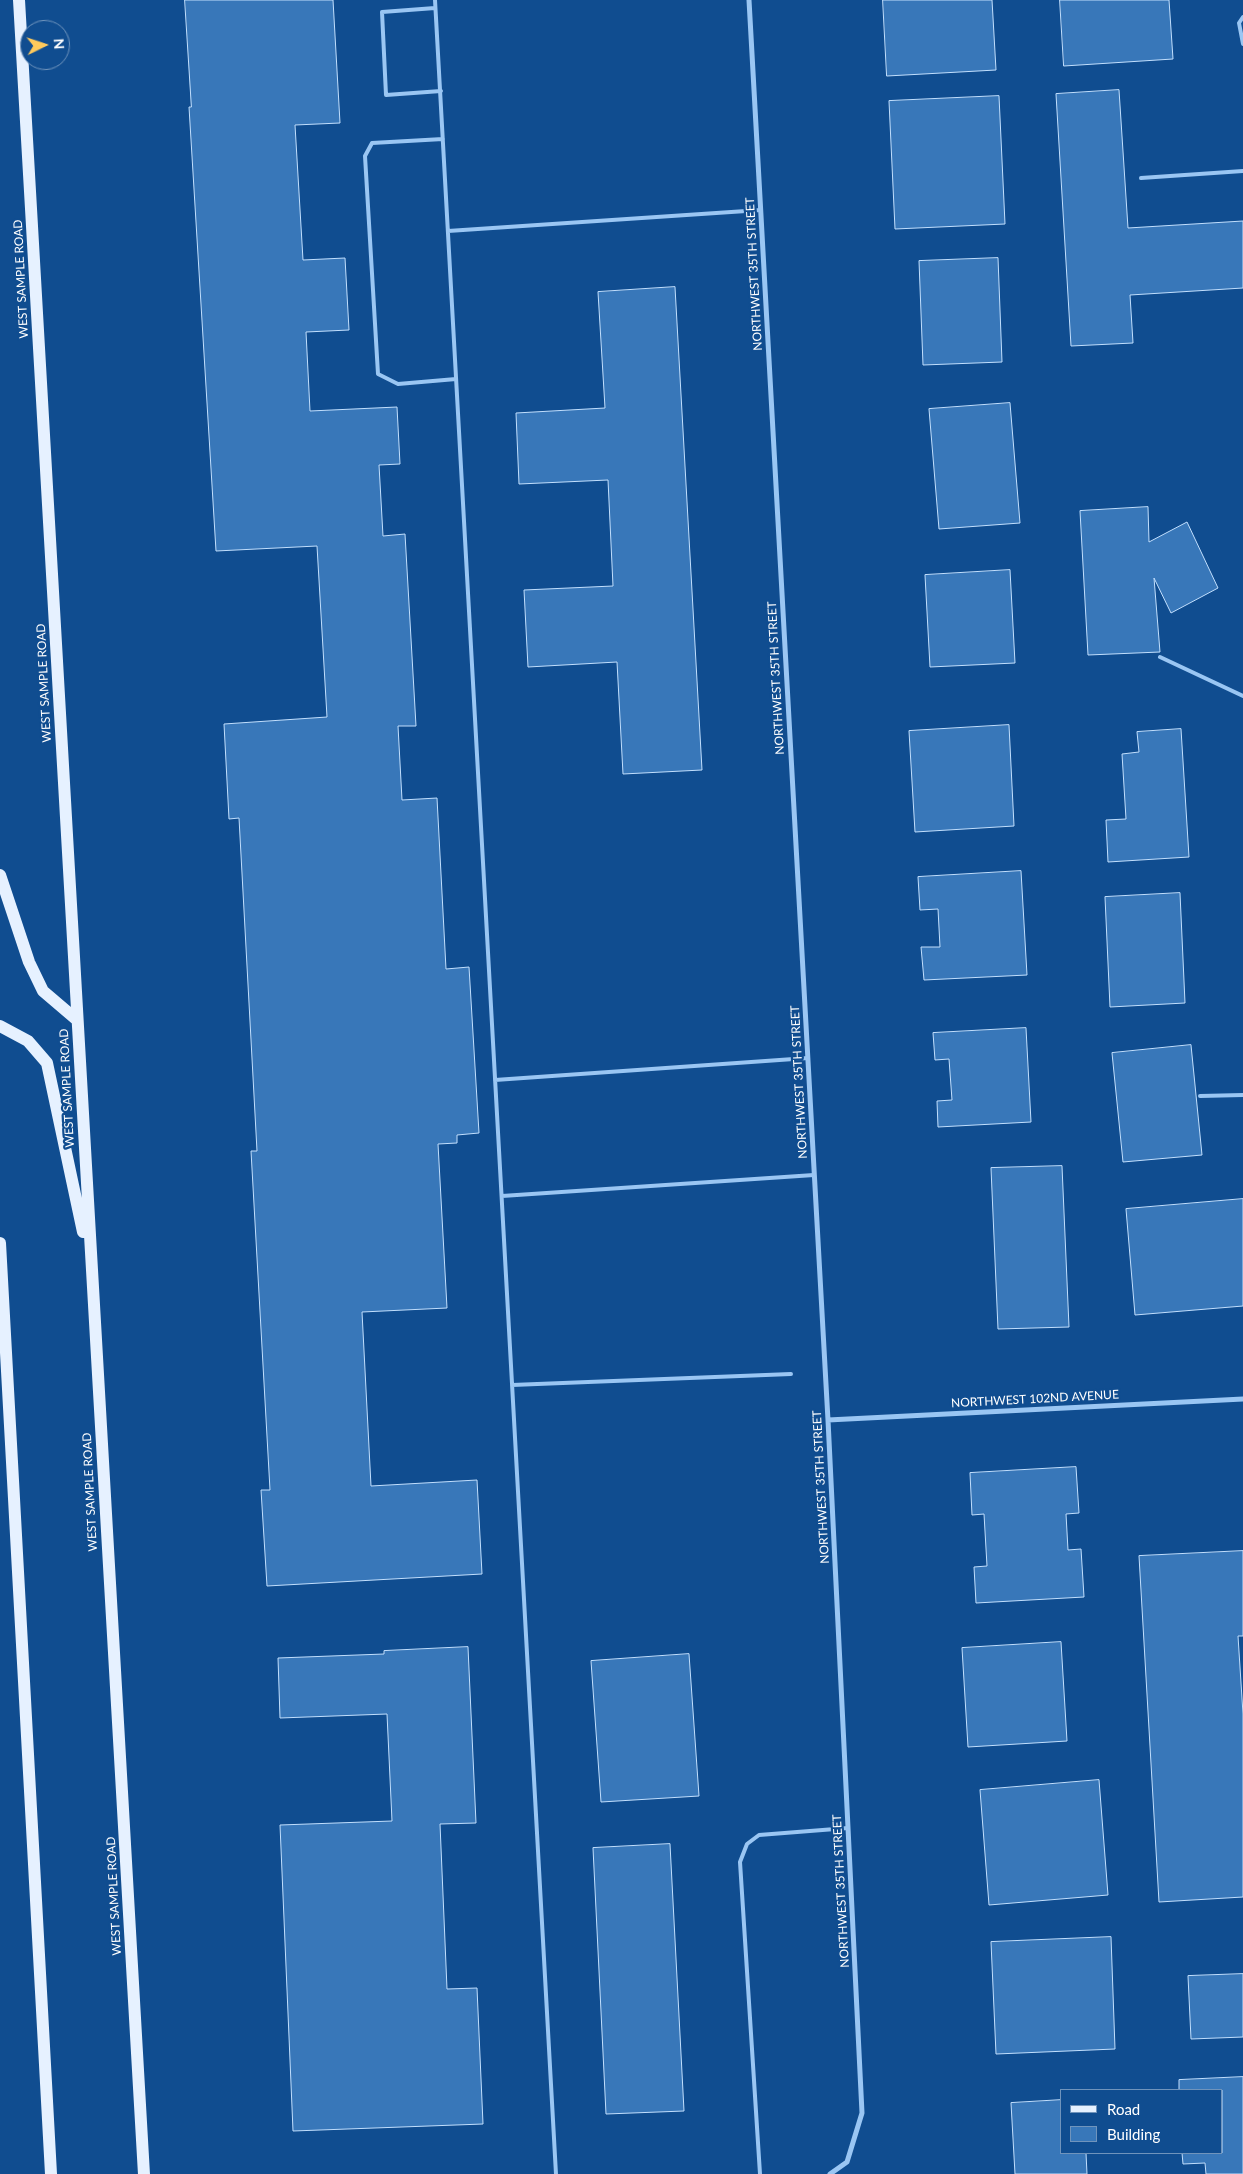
<!DOCTYPE html>
<style>
body{margin:0}
#map{position:relative;width:1243px;height:2174px;overflow:hidden;background:#104d90;font-family:Lato,sans-serif}
canvas{display:block}
.legend{position:absolute;left:1060px;top:2089px;width:162px;height:65px;box-sizing:border-box;background:#104d90;border:1px solid #7094bc;margin:0;padding:6px 9px;list-style:none;font-size:15px;color:#fff}
.legend li{display:flex;align-items:center;gap:10px;height:25px}
.legend b{width:25px;border:1px solid #7094bc}
.north{position:absolute;left:20px;top:20px;width:50px;height:50px;box-sizing:border-box;background:#104d90;border:1px solid #7094bc;border-radius:50%;rotate:86deg;font-size:14px;font-weight:700;line-height:20px;text-align:center;color:#fff}
.north::after{content:'';display:block;margin:auto;width:18px;height:22px;background:#ffca5c;clip-path:polygon(50% 0,100% 100%,50% 72%,0 100%)}
</style>
<div id="map">
<canvas width="1243" height="2174"></canvas>
<ul class="legend">
<li><b style="height:6px;background:#e6f1ff"></b>Road</li>
<li><b style="height:14px;background:#3877b9"></b>Building</li>
</ul>
<div class="north">N</div>
</div>
<script>
const context = document.querySelector('canvas').getContext('2d');
context.lineJoin = 'round';
function paint(path, color) { context.fillStyle = color; context.fill(path, 'evenodd'); }
function trace(path, color, width, dash) { context.strokeStyle = color; context.lineWidth = width; context.lineCap = dash ? 'butt' : 'round'; context.setLineDash(dash || []); context.stroke(path); }
function drawText(font, color, halo, rows, align = 'center') {
  context.font = font + ' Lato,sans-serif'; context.lineWidth = 4.5; context.setLineDash([]); context.textBaseline = 'middle'; context.strokeStyle = halo; context.fillStyle = color; for (const [text, x, y, turn = 0] of rows) {
    context.save(); context.translate(x, y); context.rotate((+turn || 0) * Math.PI / 180); context.textAlign = isNaN(turn) ? turn : align; if (halo) context.strokeText(text, 0, 0); context.fillText(text, 0, 0); context.restore();
  }
}
const building = new Path2D(`
 M185,0h148l7,123 -45,2 8,135 42,-2 4,72 -43,2 4,79 87,-4 3,57 -21,1 4,71 22,-2 11,192h-18l4,74 35,-2 9,171 23,-2 10,166 -22,2v8l-19,1 9,164 -85,4 9,174 106,-6 5,94 -215,12 -6,-96h9l-19,-339h6l-18,-333 -10,1 -5,-95 103,-7 -10,-171 -101,5 -27,-444h2z
 M883,0h109l4,70 -109,6z
 M1060,0h109l4,59 -109,7z
 M1119,90l9,138 115,-7v67l-113,7 3,48 -62,3 -15,-252z
 M999,96l6,128 -110,5 -6,-128z
 M998,258l4,104 -79,3 -4,-104z
 M675,287l27,483 -79,4 -6,-112 -89,5 -4,-77 89,-4 -5,-106 -89,4 -3,-71 89,-5 -7,-116z
 M1010,403l10,120 -81,6 -10,-120z
 M1148,507l1,35 38,-20 31,66 -47,25 -17,-35 6,74 -72,3 -8,-144z
 M1010,570l5,93 -85,4 -5,-92z
 M1009,725l5,101 -99,6 -6,-101z
 M1181,729l8,128 -81,5 -2,-42 20,-1 -4,-65 17,-2 -2,-20z
 M1021,871l6,104 -103,5 -3,-33h19l-2,-38 -18,1 -2,-33z
 M1180,893l5,110 -75,4 -5,-110z
 M1026,1028l5,94 -93,5 -1,-26 15,-1 -3,-41 -14,1 -2,-27z
 M1191,1045l11,110 -79,7 -11,-109z
 M1062,1166l7,161 -71,2 -7,-161z
 M1243,1199v107l-108,9 -9,-106z
 M1076,1467l3,46 -13,1 2,36 13,-1 3,48 -108,6 -2,-36 13,-1 -3,-52 -12,1 -2,-42z
 M1243,1551v85h-5l5,78v183l-84,5 -20,-346z
 M1061,1642l6,99 -99,6 -6,-99z
 M468,1647l8,176 -36,1 7,165 30,-1 6,136 -190,7 -13,-306 112,-4 -5,-107 -107,4 -2,-60 106,-4v-3z
 M689,1654l10,142 -98,6 -10,-141z
 M1099,1780l9,115 -119,10 -9,-115z
 M670,1844l14,267 -78,3 -13,-266z
 M1111,1937l4,112 -119,5 -5,-112z
 M1243,1974v63l-52,2 -3,-63z
 M1243,2077v97h-37l-1,-11 -22,1 -1,-11h40v-63h-43v-10z
 M1062,2100v53h24l1,21h-72l-4,-71z`);
paint(building, '#3877b9');
trace(building, '#c2dffd', 1);
trace(new Path2D(`
 M435,0l121,2174
 M435,8l-53,4 4,83 55,-4
 M1243,17l-4,6 4,21
 M443,139l-71,4 -7,13 13,218 20,10 58,-5
 M1141,178l102,-7
 M448,231l313,-21
 M1160,657l83,39
 M495,1080l313,-22
 M1200,1096l43,-1
 M502,1196l312,-21
 M512,1385l279,-11
 M760,2174l-20,-312 7,-18 12,-9 89,-7`), '#9ac6f3', 4);
trace(new Path2D(`
 M749,0l79,1420 34,693 -15,49 -17,12
 M828,1420l415,-21`), '#9ac6f3', 5);
trace(new Path2D(`
 M19,0l125,2174
 M0,875l29,87 14,29 34,29
 M0,1026l28,15 19,22 36,169
 M0,1243l51,931`), '#e6f1ff', 12);
drawText('12px', '#fff', '#104d90', [
 ["NORTHWEST 35TH STREET",754,274,-93],
 ["WEST SAMPLE ROAD",21,279,-93],
 ["NORTHWEST 35TH STREET",776,678,-93],
 ["WEST SAMPLE ROAD",44,683,-93],
 ["NORTHWEST 35TH STREET",799,1082,-93],
 ["WEST SAMPLE ROAD",67,1088,-93],
 ["NORTHWEST 102ND AVENUE",1035,1399,-3],
 ["NORTHWEST 35TH STREET",821,1487,-93],
 ["WEST SAMPLE ROAD",90,1492,-93],
 ["NORTHWEST 35TH STREET",841,1891,-93],
 ["WEST SAMPLE ROAD",114,1896,-93]
]);
</script>
